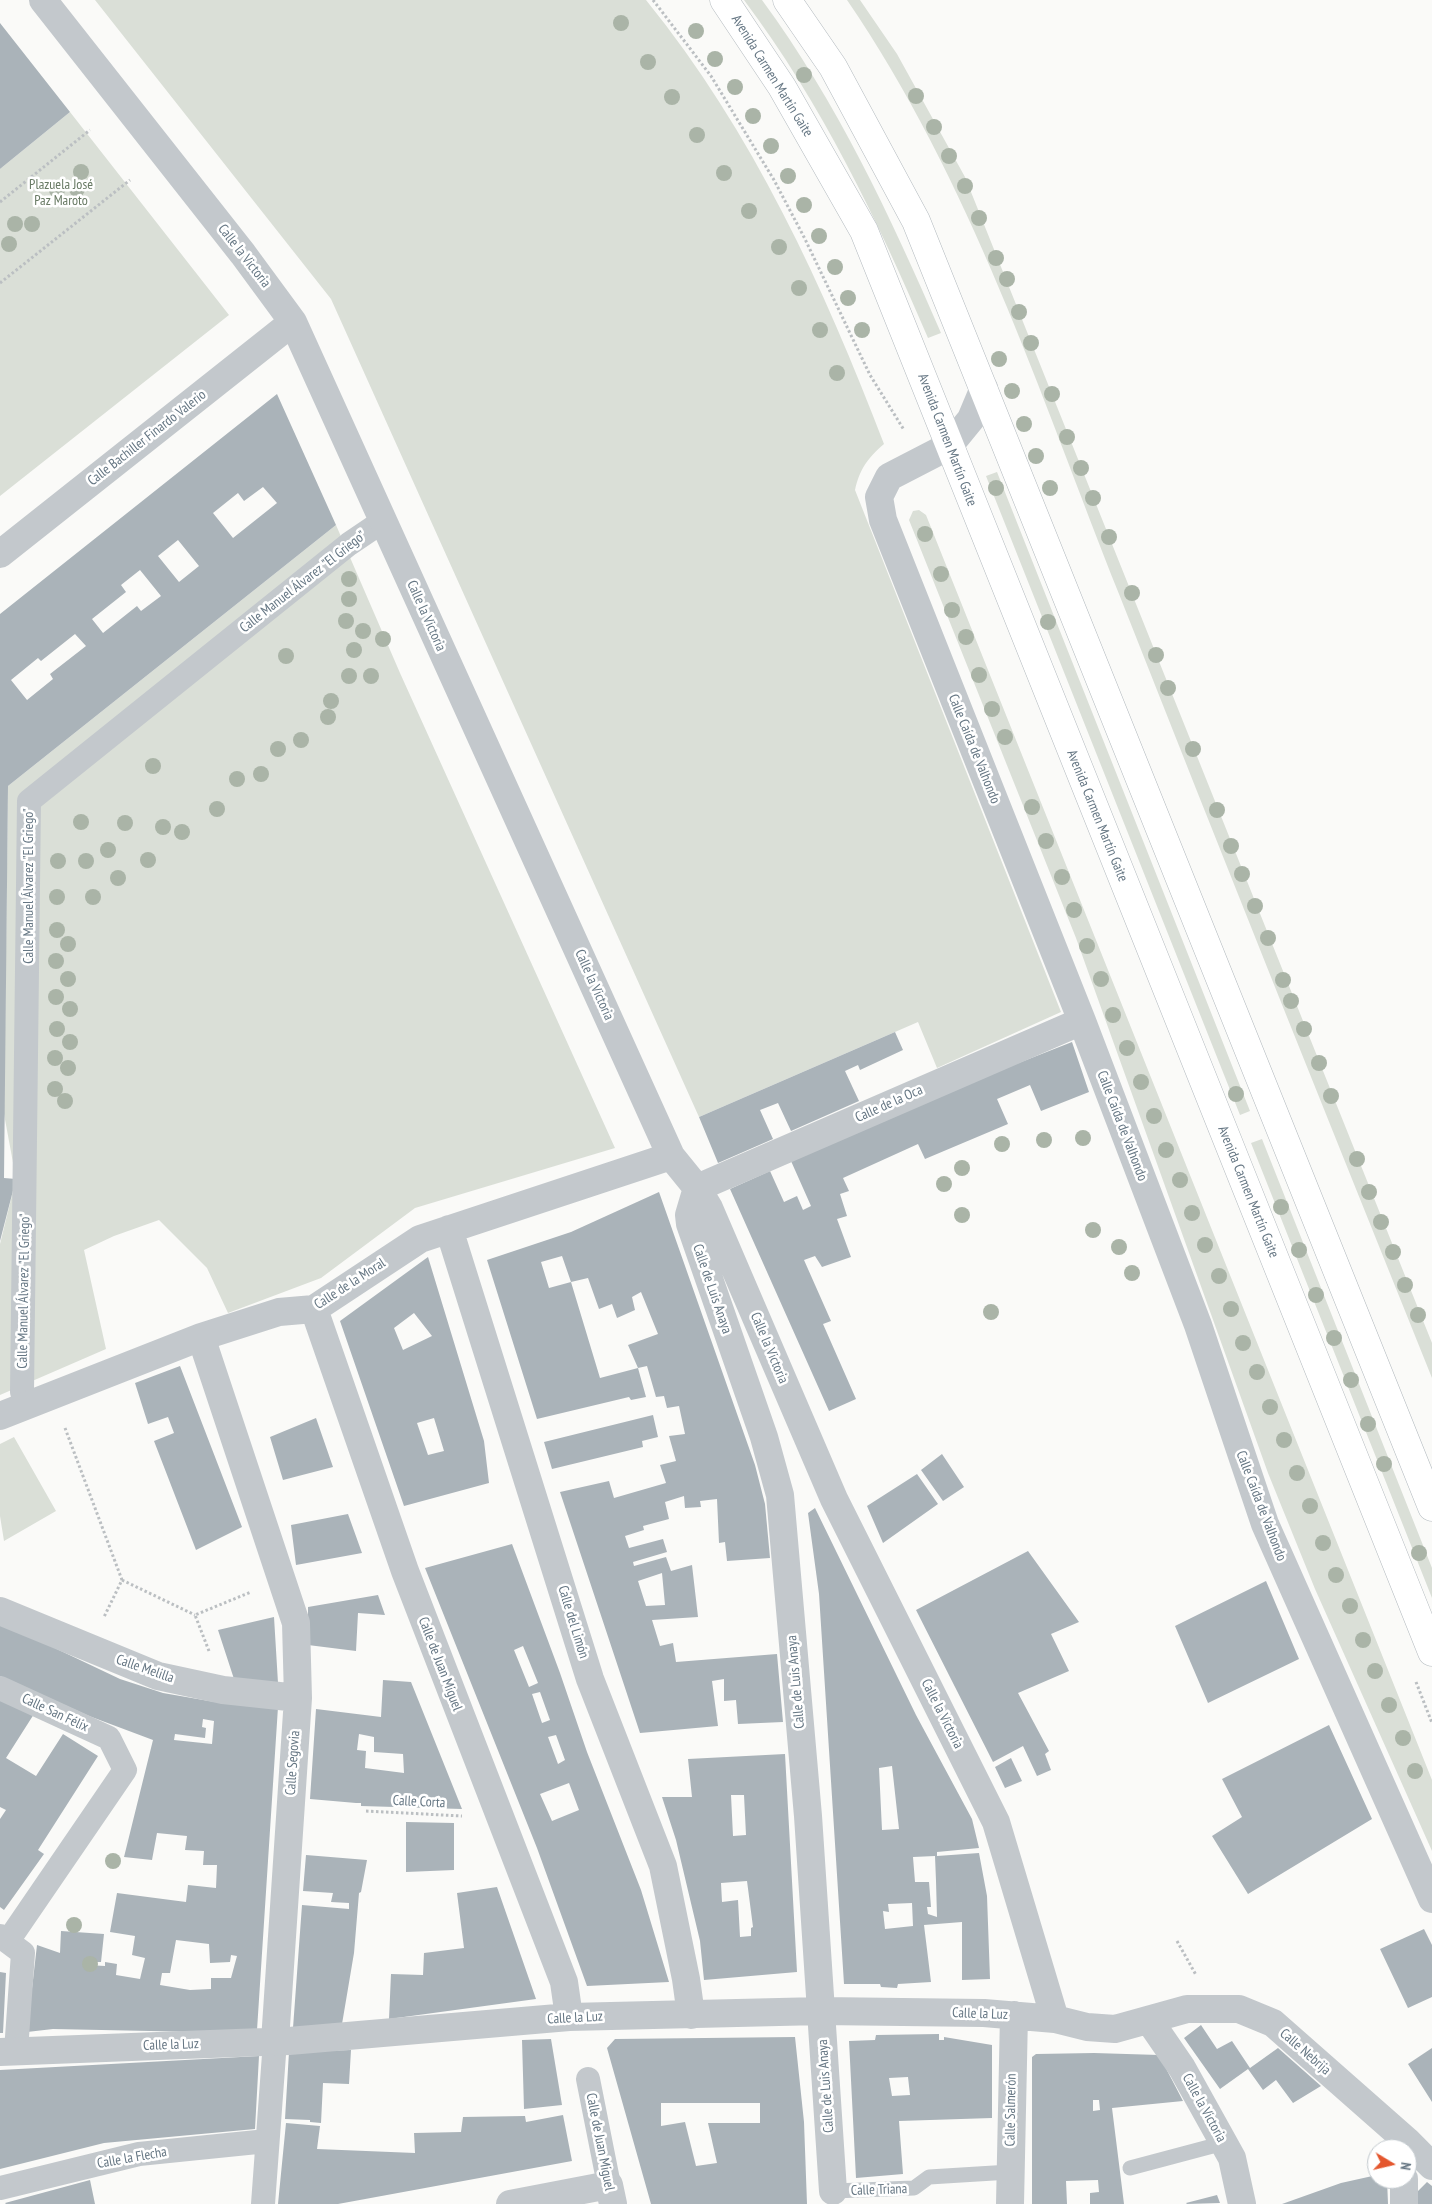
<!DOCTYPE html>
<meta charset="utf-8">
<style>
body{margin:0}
#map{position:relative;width:1432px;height:2204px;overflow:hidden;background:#fafaf8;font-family:"PT Sans Narrow",sans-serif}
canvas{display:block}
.north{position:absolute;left:1367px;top:2139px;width:50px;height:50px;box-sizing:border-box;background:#fff;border:1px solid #c1c8cd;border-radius:50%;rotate:99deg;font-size:14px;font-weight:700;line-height:20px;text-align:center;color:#657683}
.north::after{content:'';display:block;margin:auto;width:18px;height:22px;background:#e4572e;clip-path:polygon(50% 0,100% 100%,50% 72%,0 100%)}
</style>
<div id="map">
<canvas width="1432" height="2204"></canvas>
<div class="north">N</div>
</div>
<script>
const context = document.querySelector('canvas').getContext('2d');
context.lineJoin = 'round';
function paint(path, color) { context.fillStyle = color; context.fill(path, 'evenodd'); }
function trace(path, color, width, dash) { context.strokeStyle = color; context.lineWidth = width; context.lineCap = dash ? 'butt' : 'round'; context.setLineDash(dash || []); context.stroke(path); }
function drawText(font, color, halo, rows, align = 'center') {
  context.font = font + ' "PT Sans Narrow",sans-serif'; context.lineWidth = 5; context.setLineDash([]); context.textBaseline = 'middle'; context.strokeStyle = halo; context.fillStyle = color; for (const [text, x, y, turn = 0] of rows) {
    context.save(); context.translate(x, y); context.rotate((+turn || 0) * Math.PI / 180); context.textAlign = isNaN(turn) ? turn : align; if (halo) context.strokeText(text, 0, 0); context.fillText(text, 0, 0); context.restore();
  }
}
paint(new Path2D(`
 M95,0h551c107,132 178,287 238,444 -16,14 -24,24 -29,46l206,522 -124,56 -19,-46 -219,95 -368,-818z
 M744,0h18c75,102 129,217 179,333l-13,5c-51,-119 -106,-234 -184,-338z
 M847,0h13l37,54 68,123 467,1166v35c-105,-261 -210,-522 -313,-784 -80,-202 -148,-413 -272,-594z
 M70,112l159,203 -229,181v-327z
 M997,472l253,639 -10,4 -254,-639z
 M919,510l7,5 506,1265v71l-117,-262 -47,-116 -192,-535 -167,-418 4,-9z
 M336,525l64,148 215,475 -200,60 -94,70 -93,35 -21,-45 -48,-48 -45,16 -30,14 22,99 -106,46v-151l16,-65 -12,-65 4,-328z
 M1262,1139l170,429v30l-181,-455z
 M14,1437l42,74 -52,30 -4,-25v-72z`), '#dadfd7');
paint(new Path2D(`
 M0,23l70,89 -70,57z
 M277,394l59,131 -328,261 -4,392 12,1 -16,62v-627zM263,487l14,16 -44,35 -20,-25 25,-20 6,8zM178,540l21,26 -20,16 -21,-26zM140,570l21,26 -20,15 -4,-5 -34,27 -11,-14 34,-27 -5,-7zM75,634l11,12 -36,28 3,5 -26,21 -16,-20 27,-22 3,3z
 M895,1032l8,18 -43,20 -2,-5 -13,6 14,30 -68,30 -13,-28 -18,7 13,29 -55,24 -19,-46z
 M1072,1042l17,50 -48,19 -11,-26 -33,14 11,25 -83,35 -7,-15 -75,34 6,13 -9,3 7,22 -10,3 14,38 -29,10 -7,-11 -11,4 27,61 -8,3 33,75 -27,12 -99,-222 40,-18 14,31 13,-6 6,14 8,-4 -20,-45 197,-86z
 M659,1192l96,273 10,39 5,54 -43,3 -2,-19 -6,1 -2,-44 -17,2 1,6 -16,1 -1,-12 -19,6 4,17 -26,7 1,4 -19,6 4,12 34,-9 4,13 -34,10 1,4 32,-9 5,14 21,-6 6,52 -46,3 8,26 13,-3 3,19 101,-8 6,68 -45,2 -2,-24 -12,1v-22l-12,2 6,45 -78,7 -80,-241 49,-11 5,17 52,-15 -6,-18 16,-4 -7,-25 16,-2 -6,-28 -12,2 -3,-12 -8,1 -9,-31 -9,2 -10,-23 30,-11 -17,-42 -9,5 3,13 -18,8 -5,-14 -13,5 -11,-31 -17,4 -9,-26 -21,6 8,26 22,-6 29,96 38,-10 8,29 -15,3 -2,-3 -92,22 -50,-159 84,-28zM662,1573l3,32 -19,1 -8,-25z
 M428,1257l56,184 5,42 -85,23 -64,-185zM414,1313l18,23 -29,14 -9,-22zM434,1418l10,33 -16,4 -11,-32z
 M180,1366l62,161 -46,23 -42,-109 20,-8 -6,-16 -20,7 -13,-41z
 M653,1415l5,22 -16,4 1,6 -91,22 -8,-27z
 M316,1418l17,49 -50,13 -13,-43z
 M942,1454l22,33 -21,14 -22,-31z
 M917,1474l21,30 -55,39 -16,-37z
 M815,1508l101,207 56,104 7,29 -42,4v4l42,-3 8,43 3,83 -28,1v-58l-38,3 7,57 -33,2 -1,4 -16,-1 -1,-3h-36l-25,-390 -11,-81zM892,1766l7,63 -17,1 -3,-62zM935,1856l1,25 1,36 -9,-3 -1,-7h4l-2,-25h-14l-2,-25zM912,1903l1,23 -28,3 -2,-18 6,1 -1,-8z
 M348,1514l14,39 -66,12 -5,-40z
 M512,1544l48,129 27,79 54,138 28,92 -82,4 -50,-138 -112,-280zM523,1646l15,37 -9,4 -15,-37zM540,1692l10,28 -8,3 -10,-29zM556,1735l9,25 -7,4 -10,-27zM569,1783l10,27 -27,11 -12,-27z
 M1028,1551l51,71 -28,12 18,37 -51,22 31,58 -4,3 6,16 -14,6 -14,-30 -30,16 -77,-152z
 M1266,1581l33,78 -91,44 -33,-77z
 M378,1595l7,20 -27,-2 -2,38 -48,-6v-38z
 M274,1617l4,66 -44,-4 -16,-49z
 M0,1622l120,57 43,14 52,9 63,5 -21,323 -58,2 -146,-3 -26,3 10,-87 23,8 1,-22 43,3 -3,28h-14v3l18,1v-4l12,2 -1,11 24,4 5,-21 -13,-3 3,-19 -25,-4 7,-39 69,9 2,-17 28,3 1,-23h-14l1,-14 -19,-1 2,-14 -30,-3 -5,27 -28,-3 29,-117 -64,-24 -89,-40zM203,1719l11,2 -2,23 -38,-4 1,-6 30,4 1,-10 -4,-1zM176,1940l33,4 1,19 20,-1 1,-7 6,1 -6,22h-20v11l-21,1 -30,-5 2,-12h8z
 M383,1680l28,2 51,127 -101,-3v-3h-5l-46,-4 6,-90 65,8zM359,1734l15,3v15l29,2 1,19 -39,-5 1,-17 -9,-1z
 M0,1699l34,15 -28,44 30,18 27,-42 35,22 -60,94 6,4 -40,56 -4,-3v-88l6,-9 -6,-3z
 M1329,1725l43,94 -124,75 -36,-58 30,-19 -20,-38z
 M785,1754l12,218 -93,8 -4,-39 -24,-101 -14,-43h30l-4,-38zM731,1795h13l2,40 -13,1zM747,1881l6,46 -2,1v8l-11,1 -2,-37 -16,2 -1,-19z
 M1011,1758l11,23 -17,7 -10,-21z
 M406,1822l48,1v47l-48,2z
 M306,1855l61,5 -6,32 -2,1 -5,60 -12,71 -49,4 9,-123 47,4v-6l-18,-1 2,-9 -30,-2z
 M497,1887l39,112 -147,20 2,-45 32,1 1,-22 40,-5 -7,-55z
 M1424,1929l8,16v52l-24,11 -28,-59z
 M0,1972l6,1 -3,60h-3z
 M1201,2025l16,24 15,-8 18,27 28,-20 43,38 -28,17 -17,-23 -13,10 -15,-21 -28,20 -36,-51z
 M939,2034v6h5v-3l48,8v73l-93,3 4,53 -47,4 -7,-137 26,-1 1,-5zM908,2077l2,18 -18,1 -3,-18z
 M795,2037l9,85 3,82h-156l-44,-156 8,-9zM661,2103h99v20h-52l9,40 -21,3 -11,-44 -24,4z
 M551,2039l11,66 -38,4 -2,-69z
 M1432,2048v54l-24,-38z
 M351,2050l-2,34 -26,-1 -2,40 -11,-1v-2l-25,-1 4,-67z
 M1094,2053l65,2 24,46 -71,7 12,96h-34v-11l9,-1 -1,-12 -32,1 1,23h-35v-147l4,-3zM1093,2100h6l1,10 -7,1z
 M259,2056l-4,73 -151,14 -104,26v-99z
 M563,2115l9,46 -234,43h-60l8,-81 34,3 -3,23 98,4 -1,-20 47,-1 2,-15 62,-1 1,6z
 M1377,2175v4h10l1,25h-106l59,-21z
 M90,2180l5,24h-89l-1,-1z
 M1427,2182l5,4v18h-14v-13z
 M1217,2195l3,8 -33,1 -1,-1z`), '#aab3b9');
const secondary = new Path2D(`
 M724,0l58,87 82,144 568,1421
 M787,0l46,67 83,154 516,1286`);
trace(secondary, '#b3babf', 29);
trace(new Path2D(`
 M653,0l58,76 63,104 31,59 65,136 34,55
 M0,202l90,-72
 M0,283l130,-103
 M65,1428l57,152 -18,37
 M122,1580l73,35
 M209,1651l-14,-36 56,-23
 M1416,1682l16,41
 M366,1811l96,5
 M1177,1941l19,34`), '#bbbfc2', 3, [2.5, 2.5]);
trace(new Path2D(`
 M1130,2168l94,-25
 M833,2191l81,-3 15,-11 81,-5`), '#c3c8cc', 15);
trace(new Path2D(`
 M22,1392l7,-591 320,-257 34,-23
 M0,1688l109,50 16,32 -117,171
 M0,1936l23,17 -7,98
 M588,2079l21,106
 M0,2188l139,-34 128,-13
 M263,2204l12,-163`), '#c3c8cc', 24);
trace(new Path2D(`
 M43,0l200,254 50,68 378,834 26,32 12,20 125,291 162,323 59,197
 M984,388l-13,31 -22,27 -60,31 -10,20 4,23 199,501 116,304 67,199 167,375
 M0,554l293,-232
 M449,1229l141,450 73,187 23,113 5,36
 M314,1309l91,262 159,411 5,35
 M201,1337l95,286 2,75 -23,343
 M0,1416l201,-79 78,-25 35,-3 106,-70 251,-83
 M0,1611l158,65 65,14 75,8
 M1149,2020l33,48 50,90 10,46
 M0,2052l289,-11 280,-24 252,-6 163,2 71,6 32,8 28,2 72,-20h52l34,14 134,118 25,25
 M833,2191l-25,-375 -28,-321 -16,-58 -74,-213 -1,-9 8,-27 385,-167
 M510,2204l99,-19 4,19
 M1010,2204l4,-189
 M1404,2204v-25`), '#c3c8cc', 28);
trace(secondary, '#fff', 28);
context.fillStyle = '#aab4a7';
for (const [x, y] of [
 [621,23],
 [696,31],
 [715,59],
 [648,62],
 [804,75],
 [735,87],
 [916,96],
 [672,97],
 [753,116],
 [934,127],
 [697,135],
 [771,146],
 [949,156],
 [81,172],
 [724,173],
 [788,176],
 [965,186],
 [77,189],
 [57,190],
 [804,205],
 [749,211],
 [979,218],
 [15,224],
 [32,224],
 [819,236],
 [9,244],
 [779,247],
 [996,258],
 [835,267],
 [1007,279],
 [799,288],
 [848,298],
 [1019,312],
 [820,330],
 [862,330],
 [1031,343],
 [999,359],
 [837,373],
 [1012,391],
 [1052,394],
 [1024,424],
 [1067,437],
 [1036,456],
 [1081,468],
 [996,488],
 [1050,488],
 [1093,498],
 [925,534],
 [1109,537],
 [941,574],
 [349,579],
 [1132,593],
 [349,599],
 [952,610],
 [346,621],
 [1048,622],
 [363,631],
 [966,637],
 [383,639],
 [354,650],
 [1156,655],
 [286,656],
 [979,675],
 [349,676],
 [371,676],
 [1168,688],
 [331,701],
 [992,709],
 [328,717],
 [1005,737],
 [301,740],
 [278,749],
 [1193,749],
 [153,766],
 [261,774],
 [237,779],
 [1032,807],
 [217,809],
 [1217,810],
 [81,822],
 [125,823],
 [163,827],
 [182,832],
 [1046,841],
 [1231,846],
 [108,850],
 [148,860],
 [58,861],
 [86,861],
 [1242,874],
 [1062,877],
 [118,878],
 [57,897],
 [93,897],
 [1255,906],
 [1074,910],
 [57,930],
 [1268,938],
 [68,944],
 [1087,946],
 [56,961],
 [68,979],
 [1101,979],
 [1283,980],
 [56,997],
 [1291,1001],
 [70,1009],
 [1113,1015],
 [57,1029],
 [1304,1029],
 [70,1042],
 [1127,1048],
 [55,1058],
 [1319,1063],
 [68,1068],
 [1141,1082],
 [55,1089],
 [1236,1094],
 [1331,1096],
 [65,1101],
 [1154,1116],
 [1083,1138],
 [1044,1140],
 [1002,1144],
 [1166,1150],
 [1357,1159],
 [962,1168],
 [1180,1180],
 [944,1184],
 [1369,1192],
 [1281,1207],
 [1192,1213],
 [962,1215],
 [1381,1222],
 [1093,1230],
 [1205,1245],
 [1119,1247],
 [1299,1250],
 [1393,1252],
 [1132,1273],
 [1219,1276],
 [1405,1285],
 [1316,1295],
 [1231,1309],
 [991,1312],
 [1418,1315],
 [1334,1338],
 [1243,1343],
 [1257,1372],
 [1351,1380],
 [1270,1407],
 [1368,1424],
 [1284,1440],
 [1384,1464],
 [1297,1473],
 [1310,1506],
 [1323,1543],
 [1419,1553],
 [1336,1575],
 [1350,1606],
 [1363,1640],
 [1375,1671],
 [1389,1705],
 [1403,1738],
 [1415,1771],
 [113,1861],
 [74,1925],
 [90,1964]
]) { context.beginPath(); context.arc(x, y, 8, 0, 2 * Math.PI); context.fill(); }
drawText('14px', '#657683', '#fff', [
 ["Avenida Carmen Martín Gaite",772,76,58],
 ["Calle la Victoria",244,256,52],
 ["Calle Bachiller Finardo Valerio",147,438,-38],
 ["Avenida Carmen Martín Gaite",947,440,69],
 ["Calle Manuel Álvarez \"El Griego\"",303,582,-38],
 ["Calle la Victoria",426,616,66],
 ["Calle Caída de Valhondo",974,749,68],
 ["Avenida Carmen Martín Gaite",1097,816,68],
 ["Calle Manuel Álvarez \"El Griego\"",29,886,-90],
 ["Calle la Victoria",594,985,66],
 ["Calle de la Oca",889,1104,-24],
 ["Calle Caída de Valhondo",1122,1126,69],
 ["Avenida Carmen Martín Gaite",1248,1192,68],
 ["Calle de la Moral",350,1284,-33],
 ["Calle de Luis Anaya",712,1289,71],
 ["Calle Manuel Álvarez \"El Griego\"",24,1291,-89],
 ["Calle la Victoria",769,1348,67],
 ["Calle Caída de Valhondo",1261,1506,69],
 ["Calle del Limón",573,1622,73],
 ["Calle de Juan Miguel",440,1664,69],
 ["Calle Melilla",145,1669,19],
 ["Calle de Luis Anaya",796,1682,-95],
 ["Calle San Félix",55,1713,25],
 ["Calle la Victoria",942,1714,63],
 ["Calle Segovia",293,1763,-86],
 ["Calle Corta",419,1802,3],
 ["Calle la Luz",980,2014,2],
 ["Calle la Luz",575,2018,-3],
 ["Calle la Luz",171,2045,-2],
 ["Calle Nebrija",1305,2052,41],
 ["Calle de Luis Anaya",826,2086,-94],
 ["Calle la Victoria",1204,2108,61],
 ["Calle Salmerón",1011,2110,-89],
 ["Calle de Juan Miguel",600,2142,79],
 ["Calle la Flecha",132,2158,-10],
 ["Calle Triana",879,2190,-2]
]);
drawText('14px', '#687a64', '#fff', [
 ["Plazuela José",61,185],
 ["Paz Maroto",61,201]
]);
</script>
